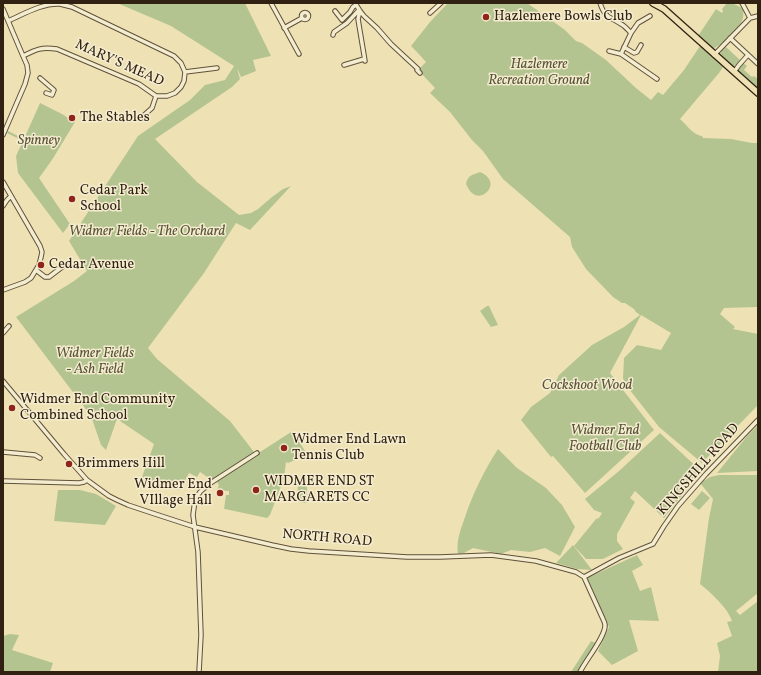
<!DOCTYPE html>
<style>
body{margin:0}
#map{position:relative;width:761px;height:675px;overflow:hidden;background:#eee2b5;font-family:Vollkorn,serif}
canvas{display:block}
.frame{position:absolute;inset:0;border:4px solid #312112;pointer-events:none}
</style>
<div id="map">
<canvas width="761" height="675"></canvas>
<div class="frame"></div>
</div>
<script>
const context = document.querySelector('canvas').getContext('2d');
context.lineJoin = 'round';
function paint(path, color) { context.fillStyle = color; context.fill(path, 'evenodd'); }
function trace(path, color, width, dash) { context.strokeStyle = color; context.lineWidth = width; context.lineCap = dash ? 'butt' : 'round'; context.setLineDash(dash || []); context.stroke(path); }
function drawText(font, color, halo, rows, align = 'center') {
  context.font = font + ' Vollkorn,serif'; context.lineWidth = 3; context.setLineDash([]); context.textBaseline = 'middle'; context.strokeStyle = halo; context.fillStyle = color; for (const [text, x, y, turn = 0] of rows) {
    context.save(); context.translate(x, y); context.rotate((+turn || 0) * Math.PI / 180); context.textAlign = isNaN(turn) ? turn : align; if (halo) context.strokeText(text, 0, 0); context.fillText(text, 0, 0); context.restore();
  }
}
paint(new Path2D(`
 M117,3h128l26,53 -18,4 3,11 -15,6 -4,-9 3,11 -8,8 -77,52 42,43 42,33 12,-2 7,-4 14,-12 11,-8 8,-3 -41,44 -14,-7 -32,50 -56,75 9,11 73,62 24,31 -41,29 -13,-9 -3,5 -8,-4 -9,17 -38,-13 12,-33 -37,-25 -11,31 -5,-5 -10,-29 -75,-99 58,-36 13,-10 -18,-30 69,-105 52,-36 15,-15 20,-5 9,-14 -63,-40z
 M448,3h79l10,7 28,20 11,11 6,2 24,17 30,28 15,12 7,-8 5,3 21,-25 16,-24 23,21 -4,6 -39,46c7,6 13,16 22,17l1,2 28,1 21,4h6v164l-34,1 -4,6 15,13 -2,2 25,5v71l-56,58 -43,-36 -34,-43 -2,-6 1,-20 13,-13 24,5 10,-17 -30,-18 -31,58 44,57 -69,63 -32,-37 -2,1 -30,-37 10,-13 19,-14 9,-18 33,-30 32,-18 16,-12 -4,-3 -2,-3 -9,-6h-3l-9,-6 -27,-28 -14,-22 -2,-10 -67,-58 -20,-28 -11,-11 -22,-28 -20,-19 5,-5 -17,-18 8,-8 -10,-11 -5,-5 19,-24z
 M727,3l4,1 1,-1 10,5c2,5 2,9 -1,15 -8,9 -17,22 -29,26l-14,-13 18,-27 6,4 1,-2 -1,-2z
 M726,47l14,13 -7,8 -12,-11 -1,-3 2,-4z
 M742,62l5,4 -3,4 8,7 2,-1 4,3v11l-17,-15 -3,-4z
 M40,103l22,11 13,8 -23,38 -13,18 31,46 -7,9 -45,-60 -2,-17 7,-15 -16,-8 1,-2 16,8z
 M480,172c23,10 3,31 -8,21 -3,-2 -4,-6 -6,-9 2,-9 6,-9 14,-12z
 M487,306h2l9,19 -7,2 -11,-16z
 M758,425v46l-41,2 31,-38z
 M291,432l7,8 9,14 -9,5 -10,4 -2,-1 -2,16 -14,37 -3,3 -42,-9h-1l2,-14h3v-4l-12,-1 2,-5 -2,-3 20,-15z
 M660,433l41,38 -37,47 -29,-27 -5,7 5,4 -18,32v7l6,8 -20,10h-17l-12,-13 22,-27 3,-1 3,-5 -8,-3 -9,-11 34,-28z
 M498,449l19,19 29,20 16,17 13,22 -15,29 -15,-8 -15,4 -19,-2 -10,4 -28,-6 -9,5 -6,1c-2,-12 2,-23 6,-34 8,-25 20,-49 34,-71z
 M719,475h39v118l-22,18 4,4 18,-14v71h-40l2,-16 -3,-13 15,-7 -5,-14 5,-1c-4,-13 -22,-29 -32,-37l9,-66 4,-19 -13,-16 10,-6z
 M298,484h9v19l-10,-1z
 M58,490h22l16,4 20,12 -11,19 -51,-4z
 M702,491l8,7 -11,12 -8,-6z
 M573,545l19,25 -15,-1 -21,-6z
 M637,555l6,10 -11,6 8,20 11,-4 8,34 -30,-1 9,31 -26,14 -14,-14 11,-24 -8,-18 -14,-31z
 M10,634l9,1 -7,15 41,13 -3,9h-47v-36z
 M591,641l5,2 -18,29h-7z`), '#b4c491');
const street = new Path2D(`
 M271,3l28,51
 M355,3l5,8 4,5 13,12 14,16 27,25 -1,1 3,3
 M600,3c5,15 9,13 21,21 4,2 7,6 10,9l-10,21 36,25
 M742,3l8,15
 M3,9l20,47 4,9 1,8 -3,11 -22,51
 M335,11l7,9 8,-8 3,-5 3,-2
 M360,11l-2,8 7,42
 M301.5 16a3.5 3.5 0 1 1 7 0a3.5 3.5 0 1 1-7 0Z
 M430,13l11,-10
 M8,21c16,-7 34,-18 52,-17 4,1 8,2 12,3l102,49 7,7 4,9 -1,9 -3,6 -6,6 -8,3h-11l-17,-12 -82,-35c-16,-2 -20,0 -34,7
 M284,28l18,-10
 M631,33l7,-10 12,-7
 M333,35l1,-3 13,-9 12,-13
 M730,38l28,26
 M624,47l10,6 3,-1 4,-7
 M609,51l12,3
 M714,55l36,-37 8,-2
 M344,65l20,-6
 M185,72l32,-4
 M734,72l5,-7 9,-10
 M40,78l14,12 -2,5 -6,-2
 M142,117l10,-9 4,-12
 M3,182l37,64 2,6 -1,5 -2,8 -8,13 -6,4 -22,8
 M3,206l4,-6 4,-4
 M36,270l9,7h4l17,-13
 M3,333l6,-7
 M3,381l61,73 23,26 22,16 8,4 11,5 24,8 43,14 77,18 19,4 18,2 98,6h33l51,-2 45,6 40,11 8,5 35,-19 34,-14 11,-18 14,-20 28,-32 52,-54
 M3,452l32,3 5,3
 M3,481l76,2 5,-1 3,-2
 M199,672l2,-37 -3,-83 -5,-37 2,-15 5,-8 9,-8 48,-31
 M580,672c5,-11 26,-36 25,-47 0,-2 -1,-4 -2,-6l-19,-42`);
const primary = new Path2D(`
 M653,3l11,6 94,84`);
trace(street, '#60513b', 5.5);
trace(primary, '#312112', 8);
trace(street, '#f4eccf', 3.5);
trace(primary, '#eee2b5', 5.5);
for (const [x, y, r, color] of [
 [486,17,4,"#8f2418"],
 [72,118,4,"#8f2418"],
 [72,199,4,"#8f2418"],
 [41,265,4,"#8f2418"],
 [12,408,4,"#8f2418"],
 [284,448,4,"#8f2418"],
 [69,464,4,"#8f2418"],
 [256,490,4,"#8f2418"],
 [220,493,4,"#8f2418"]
]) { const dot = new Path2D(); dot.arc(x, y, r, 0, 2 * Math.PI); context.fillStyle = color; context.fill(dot); trace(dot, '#f4eccf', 1.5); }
drawText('14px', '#312112', '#f4eccf', [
 ["Hazlemere Bowls Club",494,17],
 ["The Stables",80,118],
 ["Cedar Park",80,191],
 ["School",80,207],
 ["Cedar Avenue",49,265],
 ["Widmer End Community",20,400],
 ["Combined School",20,416],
 ["Widmer End Lawn",292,440],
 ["Tennis Club",292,456],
 ["Brimmers Hill",77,464],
 ["WIDMER END ST",264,482],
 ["MARGARETS CC",264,498],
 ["Widmer End",212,485,"right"],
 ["VIllage Hall",212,501,"right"]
], 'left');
drawText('14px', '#312112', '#f4eccf', [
 ["MARY'S MEAD",119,64,24],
 ["KINGSHILL ROAD",699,470,-49],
 ["NORTH ROAD",327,539,5]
]);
drawText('italic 14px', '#585238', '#f4eccf', [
 ["Hazlemere",539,65],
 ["Recreation Ground",539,81],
 ["Spinney",39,141],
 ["Widmer Fields - The Orchard",147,232],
 ["Widmer Fields",95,354],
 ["- Ash Field",95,370],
 ["Cockshoot Wood",587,386],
 ["Widmer End",605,431],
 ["Football Club",605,447]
]);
</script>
